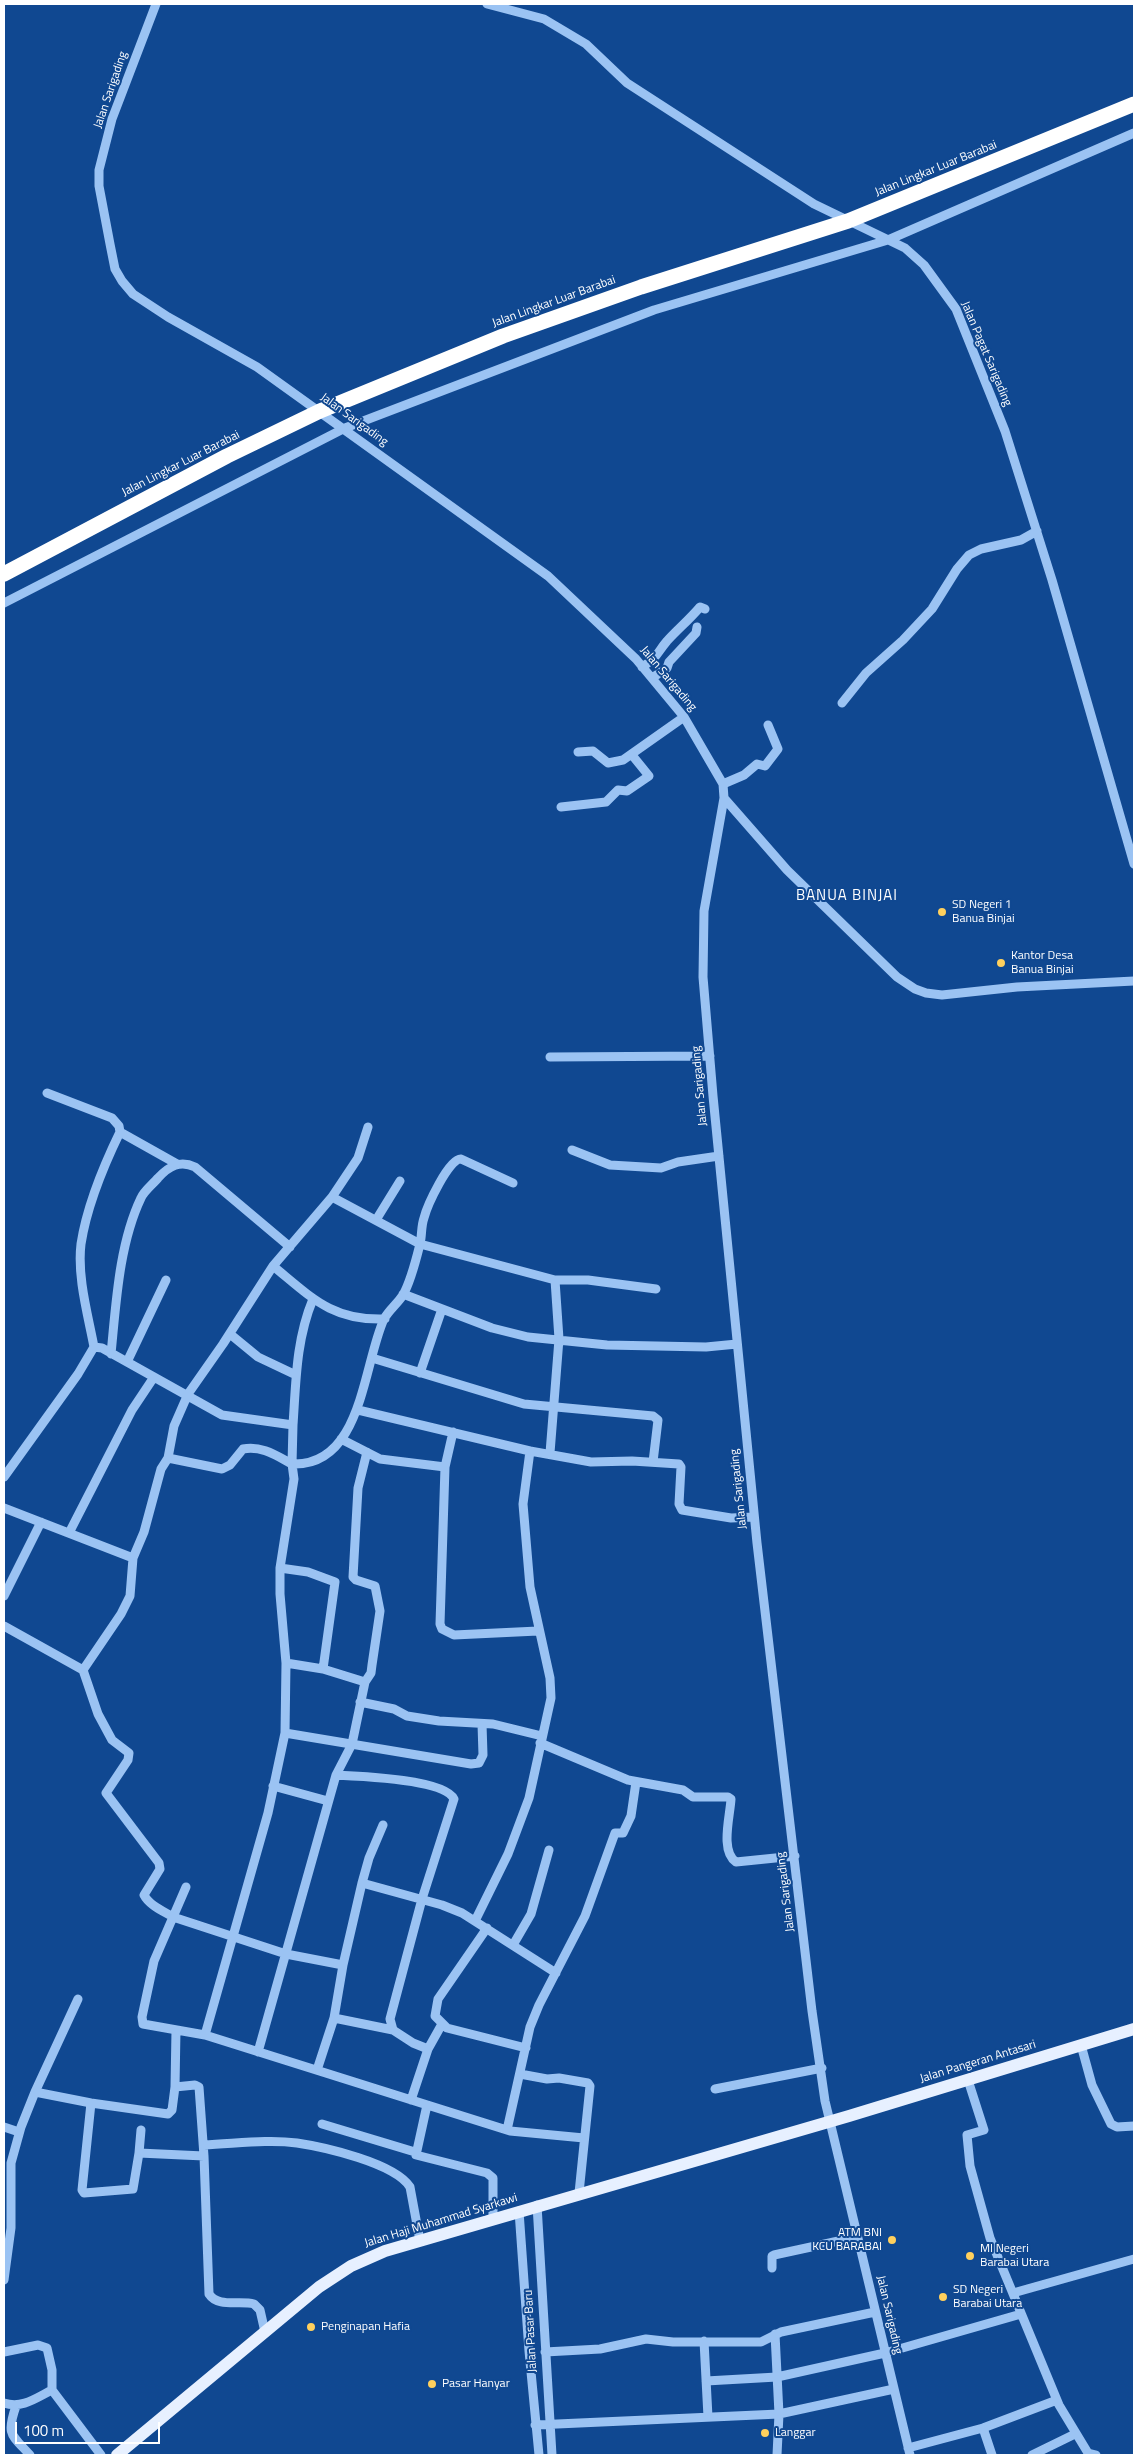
<!DOCTYPE html>
<style>
body{margin:0}
#map{position:relative;width:1138px;height:2459px;overflow:hidden;background:#104891;font-family:"Titillium Web",sans-serif}
canvas{display:block}
.frame{position:absolute;inset:0;border:5px solid #fff;pointer-events:none}
.scale{position:absolute;left:15px;top:2422px;width:145px;height:22px;box-sizing:border-box;border:2px solid #fff;border-top:0;padding-left:6px;font-size:15px;line-height:18px;white-space:nowrap;color:#fff;-webkit-text-stroke:4px #104891;paint-order:stroke}
</style>
<div id="map">
<canvas width="1138" height="2459"></canvas>
<div class="frame"></div>
<div class="scale">100 m</div>
</div>
<script>
const context = document.querySelector('canvas').getContext('2d');
context.lineJoin = 'round';
function trace(path, color, width, dash) { context.strokeStyle = color; context.lineWidth = width; context.lineCap = dash ? 'butt' : 'round'; context.setLineDash(dash || []); context.stroke(path); }
function drawText(font, color, halo, rows, align = 'center') {
  context.font = font + ' "Titillium Web",sans-serif'; context.lineWidth = 4; context.setLineDash([]); context.textBaseline = 'middle'; context.strokeStyle = halo; context.fillStyle = color; for (const [text, x, y, turn = 0] of rows) {
    context.save(); context.translate(x, y); context.rotate((+turn || 0) * Math.PI / 180); context.textAlign = isNaN(turn) ? turn : align; if (halo) context.strokeText(text, 0, 0); context.fillText(text, 0, 0); context.restore();
  }
}
trace(new Path2D(`
 M156,4l-44,115 -13,51v16l11,58 5,25 7,12 11,13 35,23 89,50 291,209 88,83 48,58 39,67 1,14 -20,113 -1,66 10,119 44,447 55,468 13,90 85,354
 M487,4l57,15 42,25 41,39 187,121 91,44 19,17 32,44 49,122 47,149 82,284
 M4,603l341,-175 309,-118 234,-70 246,-107
 M642,667c17,-11 14,-13 25,-26 11,-12 23,-22 33,-34l5,2
 M652,678l15,-10 2,-6 27,-29 1,-6
 M842,703l24,-30 37,-33 29,-31 25,-40 12,-14 12,-6 40,-9 16,-9
 M578,752l15,-1 15,12 15,-3 61,-43
 M723,784l21,-9 13,-11 8,2 13,-17 -10,-24
 M724,798l63,72 110,107 18,12 11,4 16,2 75,-8 117,-6
 M561,807l45,-5 12,-12 9,1 22,-15 -17,-21
 M550,1057l160,-1
 M47,1093l65,25 7,8 1,6 57,32
 M572,1150l38,15 51,3 17,-6 41,-6
 M332,1197l26,-39 10,-31
 M376,1220l24,-39
 M273,1266c38,31 59,55 112,53
 M403,1294l89,34 36,9 79,8 99,2 31,-3
 M230,1334l28,23 38,18
 M94,1347c-6,-32 -17,-70 -13,-103 6,-39 22,-77 39,-112
 M111,1354c5,-50 8,-110 30,-156 3,-7 12,-14 17,-20 11,-12 22,-18 37,-11l95,80
 M372,1358l152,46 129,12 5,4 -5,42
 M127,1362l39,-82
 M420,1373l22,-64
 M358,1410l172,41
 M293,1425c3,-44 3,-85 20,-126
 M341,1439l39,20 65,8 8,-35
 M550,1453l9,-114 -4,-59
 M168,1458l54,11 8,-4 13,-16c18,-4 34,7 49,15
 M445,1467l-5,157 2,5 12,6 84,-4
 M4,1477l74,-103 16,-27 8,1 120,67 71,10 -1,39
 M4,1508l129,50
 M69,1533l63,-123 22,-33
 M280,1568l28,4 27,10 -12,87
 M4,1596l37,-74
 M4,1626l79,44
 M365,1682l6,-9 1,-8 8,-54 -5,-25 -19,-6 -3,-3 5,-89 9,-36
 M360,1702l34,7 13,7 32,5 54,3 49,12
 M285,1733l186,31 8,-1 4,-8 -1,-31
 M540,1743l88,37 55,10 10,7h35l3,2c-1,18 -11,52 5,63l59,-6
 M336,1775c21,1 109,4 118,24l-32,100 -32,120 3,11 20,13 15,6
 M273,1786l55,15
 M362,1883l80,22 20,8 94,60
 M186,1887l-32,74 -12,56 1,7 62,11 305,96 74,7
 M475,1921l33,-67 21,-56 22,-100 -1,-20 -20,-91 -7,-83 7,-53 61,11 41,-1 47,3 2,3 -2,37 3,6 49,8 23,-1
 M487,1928l-49,71 -3,17 12,12 79,20
 M513,1945l18,-31 18,-64
 M343,1965l-57,-11 -113,-37c-10,-6 -24,-12 -29,-22l16,-26 -1,-6 -53,-70 22,-33 1,-7 -17,-13 -14,-26 -15,-44 38,-56 9,-18 3,-38 11,-26 17,-63 7,-11 6,-32 14,-32 35,-50 50,-78 59,-69 88,47 135,36h33l68,9
 M334,2018l59,12
 M205,2035l63,-222 17,-80 1,-70 -6,-69v-26l14,-89 -2,-15c70,3 71,-99 92,-145 5,-9 14,-16 19,-24 8,-14 13,-35 17,-51 2,-8 1,-18 4,-26 3,-12 25,-60 37,-59l52,24
 M1081,2045l11,40 19,39 6,3 17,-1
 M258,2052l78,-277 16,-31 13,-62 -42,-13 -37,-6
 M317,2070l17,-52 9,-53 19,-82 7,-25 14,-33
 M520,2074l27,5 12,-1 29,5 2,3 -11,107
 M968,2080l16,50 -17,5 3,31 20,72 69,167 29,48 8,2
 M175,2087l1,-57
 M715,2089l107,-21
 M35,2092l56,11 77,11 4,-4 3,-23 20,-2 4,2 5,69 5,138c9,14 31,6 45,10l6,6 5,22
 M411,2100l17,-51 14,-25
 M91,2103l-9,87 2,3 49,-4 6,-36
 M427,2105l-11,50 71,18 6,5v41
 M322,2124l93,28
 M4,2127l15,5
 M141,2130l-2,23 65,3
 M507,2130l23,-103 9,-22 46,-89 30,-83h8l8,-17 5,-34
 M204,2145c30,-1 63,-6 93,-2 27,4 98,20 113,44l10,54
 M537,2205l15,250
 M519,2211l10,140 10,104
 M772,2268v-12l2,-1 83,-18
 M4,2280l7,-52v-65l10,-36 14,-35 43,-93
 M1013,2293l121,-34
 M775,2334l4,80 -2,41
 M704,2341l4,76
 M4,2352l34,-7 9,3 5,22v20l49,65
 M545,2352l55,-3 46,-10 27,3h88l20,-10 94,-20
 M706,2381l71,-4 108,-24 136,-39
 M4,2403c18,6 32,-5 48,-13
 M16,2406c-10,29 -5,28 14,49
 M535,2425l244,-11 115,-25
 M983,2428l9,27
 M908,2448l75,-20 74,-28
 M1032,2455l43,-21`), '#9bc3f3', 9);
trace(new Path2D(`
 M117,2455l202,-168 32,-21 34,-15 464,-135 285,-87`), '#e7f0ff', 12);
trace(new Path2D(`
 M4,574l223,-118 93,-45 183,-75 138,-49 207,-66 286,-117`), '#fff', 15);
for (const [x, y, r, color] of [
 [942,912,5,"#ffd05d"],
 [1001,963,5,"#ffd05d"],
 [892,2240,5,"#ffd05d"],
 [970,2256,5,"#ffd05d"],
 [943,2297,5,"#ffd05d"],
 [311,2327,5,"#ffd05d"],
 [432,2384,5,"#ffd05d"],
 [765,2433,5,"#ffd05d"]
]) { const dot = new Path2D(); dot.arc(x, y, r, 0, 2 * Math.PI); context.fillStyle = color; context.fill(dot); trace(dot, '#104891', 2); }
drawText('12px', '#fff', '#104891', [
 ["Jalan Sarigading",111,90,-71],
 ["Jalan Lingkar Luar Barabai",936,169,-22],
 ["Jalan Lingkar Luar Barabai",554,302,-20],
 ["Jalan Pagat Sarigading",986,354,67],
 ["Jalan Sarigading",354,420,36],
 ["Jalan Lingkar Luar Barabai",181,464,-27],
 ["Jalan Sarigading",668,679,50],
 ["Jalan Sarigading",700,1086,-95],
 ["Jalan Sarigading",739,1489,-96],
 ["Jalan Sarigading",786,1892,-97],
 ["Jalan Pangeran Antasari",978,2062,-17],
 ["Jalan Haji Muhammad Syarkawi",441,2221,-17],
 ["Jalan Sarigading",889,2315,77],
 ["Jalan Pasar Baru",531,2331,-93]
]);
drawText('12px', '#fff', '#104891', [
 ["SD Negeri 1",952,905],
 ["Banua Binjai",952,919],
 ["Kantor Desa",1011,956],
 ["Banua Binjai",1011,970],
 ["ATM BNI",882,2233,"right"],
 ["KCU BARABAI",882,2247,"right"],
 ["MI Negeri",980,2249],
 ["Barabai Utara",980,2263],
 ["SD Negeri",953,2290],
 ["Barabai Utara",953,2304],
 ["Penginapan Hafia",321,2327],
 ["Pasar Hanyar",442,2384],
 ["Langgar",775,2433]
], 'left');
context.letterSpacing = '1px';
drawText('15px', '#fff', '#104891', [
 ["BANUA BINJAI",847,896]
]);
context.letterSpacing = '0px';
</script>
